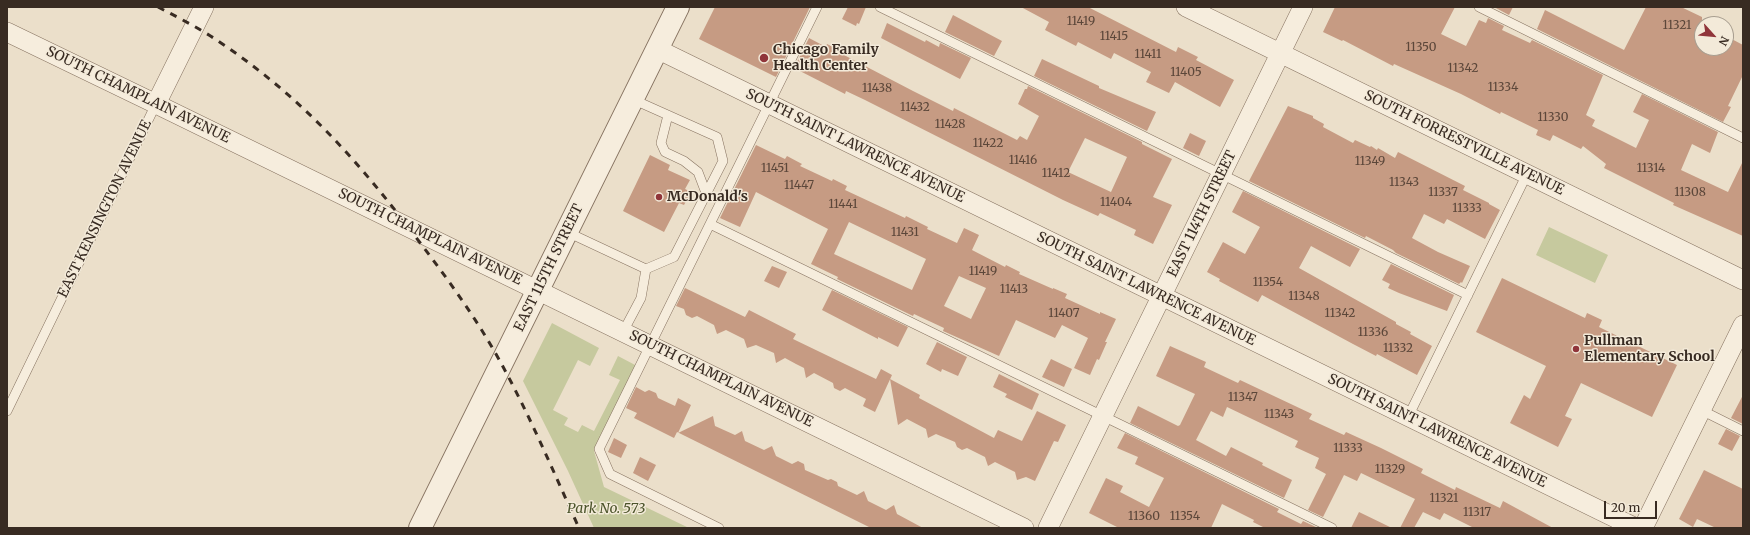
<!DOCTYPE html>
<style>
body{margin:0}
#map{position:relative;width:1750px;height:535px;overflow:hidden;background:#ebdfca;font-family:Merriweather,serif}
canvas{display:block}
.frame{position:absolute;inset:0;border:8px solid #382b22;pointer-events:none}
.north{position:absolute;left:1694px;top:16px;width:40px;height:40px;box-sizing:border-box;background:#f3ead9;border:1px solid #a89e90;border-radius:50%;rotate:117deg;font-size:11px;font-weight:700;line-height:16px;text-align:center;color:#382b22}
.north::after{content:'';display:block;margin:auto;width:14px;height:18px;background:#90353a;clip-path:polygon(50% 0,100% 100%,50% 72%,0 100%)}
.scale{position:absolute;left:1604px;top:501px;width:53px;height:18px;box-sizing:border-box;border:2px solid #382b22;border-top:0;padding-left:5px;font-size:12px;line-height:14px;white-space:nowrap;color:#382b22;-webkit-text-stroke:3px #f3ead9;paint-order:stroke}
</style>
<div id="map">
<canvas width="1750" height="535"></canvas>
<div class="frame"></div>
<div class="north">N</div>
<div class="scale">20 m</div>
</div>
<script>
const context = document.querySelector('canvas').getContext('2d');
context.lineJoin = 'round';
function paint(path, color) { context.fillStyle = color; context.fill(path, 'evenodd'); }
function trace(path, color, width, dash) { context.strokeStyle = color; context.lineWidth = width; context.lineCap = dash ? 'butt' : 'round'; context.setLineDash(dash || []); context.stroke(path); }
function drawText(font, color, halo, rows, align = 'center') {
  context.font = font + ' Merriweather,serif'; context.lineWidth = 3; context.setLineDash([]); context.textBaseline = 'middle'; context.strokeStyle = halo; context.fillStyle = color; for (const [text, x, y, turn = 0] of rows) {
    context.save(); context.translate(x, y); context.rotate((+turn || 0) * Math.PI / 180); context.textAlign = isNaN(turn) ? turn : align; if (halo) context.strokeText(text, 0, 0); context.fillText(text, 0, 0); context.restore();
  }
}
paint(new Path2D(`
 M1549,227l59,28 -13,28 -59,-28z
 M552,323l47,25 -9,18 -12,-6 -25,50 15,8 -4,7 14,7 4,-7 12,6 26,-51 -11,-5 9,-19 19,10 -43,85 10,36 85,41h-95l-26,-57 -45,-90z`), '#c6c99e');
paint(new Path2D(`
 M715,7h95l-34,70 -77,-38z
 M848,7h18l-7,17 -2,-1 -1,3 -14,-7z
 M1021,7h67l88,45 2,-5 20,10 -2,3 38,20 -14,27 -45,-25 -6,11 -23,-11 5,-10 -37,-19 -3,6 -33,-17 -2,4 -31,-16 4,-8z
 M1335,7h120l-14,27 25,12 13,-26 7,3 2,-5 16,8 -2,4 28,13 2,-3 71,35 -17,40 9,5 -3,6 44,22 13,-28 -16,-8 9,-18 76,38 -8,21 -18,-9 -11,26 47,22 15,-31v75l-70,-31 1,-2 -70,-35 2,-4 -23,-18 -2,3 -28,-14 -3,6 -14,-6 2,-5 -37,-18 -1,2 -39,-20 -67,-30 -1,2 -50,-26 -1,1 -19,-9z
 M1494,7h19l-4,8z
 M1646,7h35l21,10v31h24v-12l17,9v30l-15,31 3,1 -8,15 -186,-93 8,-19 79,40z
 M953,15l49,26 -8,15 -49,-24z
 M887,23l38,19 1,-2 13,7 1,-4 31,15 -11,21 -79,-41z
 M809,38l17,9 1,-3 18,9 -1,2 69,36 40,20 1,-3 63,32 3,-4 7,4 12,-24 -21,-12 7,-15h2l1,-3 114,56v2l30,15 -19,38 19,8 -19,39 -19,-9 2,-5 -36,-17 -2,3 -35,-16 -198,-100 -19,-9 -1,3 -51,-26zM1085,138l42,19 -16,35 -43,-20z
 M1042,59l57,27v2l57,24 -9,19 -113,-55z
 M1288,106l25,10v2l11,6 -1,3 30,16 2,-3 15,7 1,-1 6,4 1,-2 17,10 3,-6 67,34 -2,4 26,13v1l11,6 -15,29 -38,-20 -3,5 -20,-10 -12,24 26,14 32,14 -8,17 -1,-1 -2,2 -63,-31 -3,-3 -27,-14 -1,2 -116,-57z
 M1190,133l16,8 -7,15 -16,-8z
 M756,145l29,14 2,-3 15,8 -2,2 32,15 1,-2 14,7 -2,4 60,28 1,-2 22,11 -1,2 30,14 7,-15 15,7 -7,15 33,17 1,-2 14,7 -1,2 34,15v-1l14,6 -2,4 35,16v-2l16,7 -11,23h2l-8,18 -2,-1 -7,16 -16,-7 14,-30 -26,-13 -7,13 -39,-18 -17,36 -56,-25 1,-3 -30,-14 -1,2 -76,-37 1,-2 -27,-13 17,-35 -72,-37 -16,35 -20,-9zM849,222l77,37 -14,31 -78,-36zM959,276l27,12 -15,31 -27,-13z
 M650,155l20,10 -2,5 22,10 -5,9 6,3 -7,13 -5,-2 -15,29 -41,-21z
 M1243,191l117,58 -10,18 -39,-21 -12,22 97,54v2l15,8 -1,2 22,12 -15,29 -40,-21 -1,2 -23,-12 -91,-49 -4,7 -39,-21 1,-2 -13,-7 16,-30 22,12 15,-27 -28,-15z
 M1391,264l63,31 -7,16 -48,-18 -11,-5 2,-4 -8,-4z
 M772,266l15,6 -8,16 -15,-7z
 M1502,278l83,40 2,-5 15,7 -3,7 78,38 -25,52 -71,-34 -16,33 7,3 -14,28 -48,-24 14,-28 6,4 16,-33 -70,-34z
 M685,288l60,29 4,-7 47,24 -3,5 83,40 5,-10 11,6 -17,37 -12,-6 3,-7 -21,-11 -5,3 -6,-3 -1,-5 -19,-10 -8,5 -2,-10 -8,-4 -11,-6 -9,5 -2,-10 -18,-8 -9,3 -3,-9 -18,-9 -9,4 -3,-9 -17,-9 -5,2 -6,-3 -2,-6 -8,-3z
 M832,290l76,37 -10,20 -20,-10v2l-56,-29z
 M937,342l30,15 -9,19 -16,-7 -1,3 -15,-8z
 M1170,346l36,16 -2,5 34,16 2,-3 72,34 -3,5 35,16 2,-3 35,16 42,21 -2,4 34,17 1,-3 44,21 3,-7 50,27h-79l-30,-15 -4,7 -17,-8 -9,16h-14l15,-29 -54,-26 -4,8 -13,-6 -21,42 -15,-7 18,-36 -11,-6 4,-10 -24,-11 3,-6 -71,-34 -4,10 -12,-6 -15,29 30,16 5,-9 32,16 -1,2 30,15 -8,18 -154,-75 8,-17 40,20 2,-1 15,-31 -39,-18z
 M1051,359l21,10 -8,18 -22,-10z
 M999,374l40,20 -7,16 -27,-13 2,-3 -14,-7z
 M890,379l30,16 -1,3 75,40 4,-8 24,11 15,-30 29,14 -8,17 -4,-1 -19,40 -9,-4 -9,3 -2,-8 -20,-10 -7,4 -3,-9 -18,-9 -5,2 -5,-3 -2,-5 -19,-8 -8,4 -2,-9 -19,-10 -9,6z
 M636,387l9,5 4,-2 7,3 2,5 17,8 3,-8 13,7 -13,28 35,-17 2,10 20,9 7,-4 3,10 19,9 8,-4 4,10 16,8 6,-3 6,3 1,6 23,10 3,-1 6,3 1,4 19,9 7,-4 4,10 18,9 8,-5 3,9 26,14h-52l-194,-96 -3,6 -40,-20 3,-5 -11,-5z
 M1743,395v29l-12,-6z
 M1726,429l14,7 -8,15 -14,-7z
 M1125,433l154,76 -2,3 24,12 2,-3 15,7h-53l-12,-6 1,-2 -32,-16 -11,24h-92l-30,-15 17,-35 17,8 -3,6 29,15 15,-29 -29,-14 3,-7 -21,-9z
 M614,438l13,7 -6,13 -13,-6z
 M640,457l16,8 -8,16 -15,-8z
 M1704,470l39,19v39h-27l-19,-9 -4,8 -14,-8z
 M1359,512l33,16h-41z`), '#c69b83');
const service = new Path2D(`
 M880,7l588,288
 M1479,7l264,131
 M668,115l-7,28 4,9 19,9 14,11 8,21
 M710,224l622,304
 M567,232l79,37 28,-12 49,-96 -6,-24 -85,-38
 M623,332l18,-34 5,-29
 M1701,410l42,21
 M7,411l149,-307
 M1408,417l119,-243
 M719,528l-109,-54 -11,-25 218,-442`);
const minor = new Path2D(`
 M1186,7l557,273
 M7,32l149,72 868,424
 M657,49l979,479
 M156,104l48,-97
 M1048,528l255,-521
 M1643,528l100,-203`);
const tertiary = new Path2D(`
 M420,528l258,-521`);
trace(service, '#867260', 10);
trace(minor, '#867260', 20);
trace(tertiary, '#867260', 24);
trace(service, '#f6eddd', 9);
trace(minor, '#f6eddd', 19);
trace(tertiary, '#f6eddd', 22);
trace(new Path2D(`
 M158,7c21,11 43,22 63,36 83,56 140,121 200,201 29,38 57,77 80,119 29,53 53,110 78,165`), '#382b22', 3, [7, 7]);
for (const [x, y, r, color] of [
 [764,58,5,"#90353a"],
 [659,197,4,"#90353a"],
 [1576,349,4,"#90353a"]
]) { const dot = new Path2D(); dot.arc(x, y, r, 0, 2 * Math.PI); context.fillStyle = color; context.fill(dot); trace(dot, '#f3ead9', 1.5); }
drawText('12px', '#5c473a', null, [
 ["11419",1081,22],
 ["11321",1677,26],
 ["11415",1114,37],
 ["11350",1421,48],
 ["11411",1148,55],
 ["11342",1463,69],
 ["11405",1186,73],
 ["11334",1503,88],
 ["11438",877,89],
 ["11432",915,108],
 ["11330",1553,118],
 ["11428",950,125],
 ["11422",988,144],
 ["11416",1023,161],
 ["11349",1370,162],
 ["11451",775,169],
 ["11314",1651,169],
 ["11412",1056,174],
 ["11343",1404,183],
 ["11447",799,186],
 ["11337",1443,193],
 ["11308",1690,193],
 ["11404",1116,203],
 ["11441",843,205],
 ["11333",1467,209],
 ["11431",905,233],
 ["11419",983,272],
 ["11354",1268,283],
 ["11413",1014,290],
 ["11348",1304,297],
 ["11407",1064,314],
 ["11342",1340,314],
 ["11336",1373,333],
 ["11332",1398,349],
 ["11347",1243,398],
 ["11343",1279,415],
 ["11333",1348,449],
 ["11329",1390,470],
 ["11321",1444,499],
 ["11317",1477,513],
 ["11360",1144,517],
 ["11354",1185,517]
]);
drawText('bold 14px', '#382b22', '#f3ead9', [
 ["Chicago Family",773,50],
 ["Health Center",773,66],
 ["McDonald's",667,197],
 ["Pullman",1584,341],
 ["Elementary School",1584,357]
], 'left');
drawText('14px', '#382b22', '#f3ead9', [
 ["SOUTH CHAMPLAIN AVENUE",138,95,26],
 ["SOUTH FORRESTVILLE AVENUE",1464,143,26],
 ["SOUTH SAINT LAWRENCE AVENUE",855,146,26],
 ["EAST KENSINGTON AVENUE",105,209,-64],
 ["EAST 114TH STREET",1202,214,-64],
 ["SOUTH CHAMPLAIN AVENUE",430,237,26],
 ["EAST 115TH STREET",549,268,-64],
 ["SOUTH SAINT LAWRENCE AVENUE",1146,289,26],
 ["SOUTH CHAMPLAIN AVENUE",721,379,26],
 ["SOUTH SAINT LAWRENCE AVENUE",1437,431,26]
]);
drawText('italic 14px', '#4b532a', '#f3ead9', [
 ["Park No. 573",606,509]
]);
</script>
